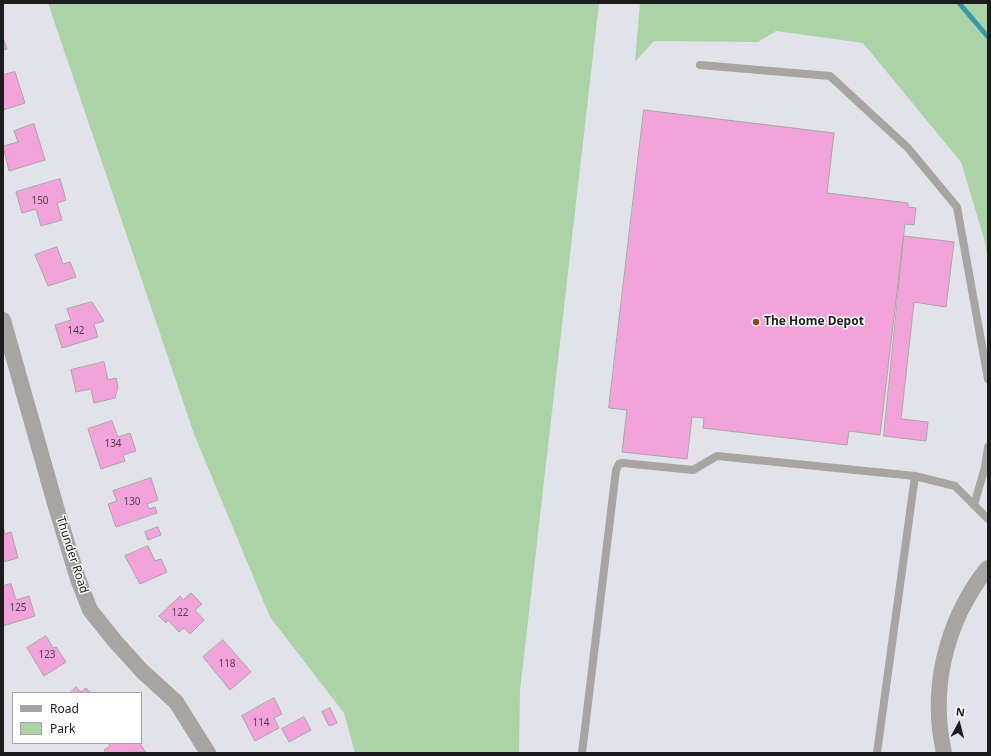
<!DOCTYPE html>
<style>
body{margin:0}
#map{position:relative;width:991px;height:756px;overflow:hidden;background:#e2e2ea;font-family:"Noto Sans",sans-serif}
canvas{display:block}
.frame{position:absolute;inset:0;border:4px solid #1c1c1f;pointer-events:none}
.legend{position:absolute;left:12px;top:692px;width:130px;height:52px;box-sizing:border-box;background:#fff;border:1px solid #a4a4a5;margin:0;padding:5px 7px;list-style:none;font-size:12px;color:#1c1c1f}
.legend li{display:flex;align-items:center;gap:8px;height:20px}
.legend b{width:20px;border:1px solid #a4a4a5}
.north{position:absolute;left:939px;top:704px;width:40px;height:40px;-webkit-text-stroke:3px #fff;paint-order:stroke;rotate:7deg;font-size:11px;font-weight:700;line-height:16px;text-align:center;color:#1c1c1f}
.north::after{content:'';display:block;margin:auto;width:14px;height:18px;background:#1c1c1f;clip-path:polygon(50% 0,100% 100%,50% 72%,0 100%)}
</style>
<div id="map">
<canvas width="991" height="756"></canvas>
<div class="frame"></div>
<ul class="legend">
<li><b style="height:5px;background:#a7a4a2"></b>Road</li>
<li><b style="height:11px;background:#abd3a7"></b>Park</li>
</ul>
<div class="north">N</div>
</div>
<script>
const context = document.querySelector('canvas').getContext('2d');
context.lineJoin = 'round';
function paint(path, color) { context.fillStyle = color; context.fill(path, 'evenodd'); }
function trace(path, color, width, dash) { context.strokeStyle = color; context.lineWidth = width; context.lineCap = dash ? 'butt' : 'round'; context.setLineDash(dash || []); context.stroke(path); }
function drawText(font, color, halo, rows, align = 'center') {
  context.font = font + ' "Noto Sans",sans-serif'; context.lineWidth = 3; context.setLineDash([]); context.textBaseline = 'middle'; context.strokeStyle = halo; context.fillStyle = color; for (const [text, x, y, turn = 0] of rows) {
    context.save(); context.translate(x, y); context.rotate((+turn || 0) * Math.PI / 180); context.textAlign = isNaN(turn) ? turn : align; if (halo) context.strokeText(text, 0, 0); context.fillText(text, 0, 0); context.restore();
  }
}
paint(new Path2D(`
 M48,3h551l-79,687 -1,63h-164l-11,-40 -74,-96 -76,-183z
 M640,3h348v257l-3,-18 -24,-80 -98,-119 -87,-12 -18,11 -104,-1 -19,21z`), '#abd3a7');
trace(new Path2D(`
 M959,3l29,34`), '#3a98ad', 5);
const building = new Path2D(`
 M3,38l4,11 -4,1z
 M15,72l10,31 -22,7v-35z
 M644,110l190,23 -7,60 81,10v4l8,1 -2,17 -9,-1 -25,211 -31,-4 -2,14 -144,-17 1,-10 -12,-1 -5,42 -65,-7 5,-42 -18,-2z
 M34,124l11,36 -36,11 -6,-25 15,-4 -4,-11z
 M60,179l6,21 -9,3 5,17 -21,6 -5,-17 -14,4 -6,-21z
 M904,236l50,6 -8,65 -32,-5 -13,117 27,3 -2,19 -42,-5z
 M57,247l6,17 7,-2 6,15 -28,9 -13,-31z
 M92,302l12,19 -10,3 4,13 -36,11 -7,-23 16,-5 -4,-11z
 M104,362l4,18 8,-2 2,9 -3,11 -21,5 -3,-14 -15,3 -5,-22z
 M112,421l6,16 12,-4 6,18 -13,4 2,6 -24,8 -13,-40z
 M151,478l7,22 -11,4 2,5 6,-2 2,6 -41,14 -8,-23 9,-3 -4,-10z
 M3,526l2,8 6,-2 7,26 -15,4z
 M158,527l3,8 -13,5 -3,-8z
 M148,546l7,15 6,-2 6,13 -27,12 -15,-28z
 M11,584l5,16 13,-4 6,20 -32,10v-40z
 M191,593l11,11 -7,6 9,10 -14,14 -6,-6 -5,4 -11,-12 -2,3 -7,-7 21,-20 3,4z
 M46,636l7,12 3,-1 10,15 -22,14 -17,-28z
 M223,640l28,32 -21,18 -27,-33z
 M76,687l5,5 5,-4 5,5h-21z
 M274,698l8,16 -8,4 5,10 -24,13 -13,-25z
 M330,708l7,15 -8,3 -7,-14z
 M304,717l7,13 -22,12 -7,-13z
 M108,743h31l7,9 -40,1 -2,-3 6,-4z`);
paint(building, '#f2a4da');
trace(building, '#aaa3a7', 1);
trace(new Path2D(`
 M700,65l130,11 78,72 49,59 31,172
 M974,505l11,-38 3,-20
 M582,753l34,-283 3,-6 4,-1 70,7 24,-14 198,20 40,10 33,33
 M877,753l38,-277`), '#a7a4a2', 8);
trace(new Path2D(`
 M3,320l53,187 22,72 12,31 24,30 28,31 34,31 32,51
 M944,753c-11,-49 -5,-95 16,-141 8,-15 16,-31 28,-44`), '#a7a4a2', 16);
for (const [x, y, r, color] of [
 [756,322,4,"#8c461f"]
]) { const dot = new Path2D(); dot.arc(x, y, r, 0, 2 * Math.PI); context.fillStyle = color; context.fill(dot); trace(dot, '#fff', 1.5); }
drawText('10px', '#523e4e', null, [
 ["150",40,201],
 ["142",76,331],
 ["134",113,444],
 ["130",132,502],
 ["125",18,608],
 ["122",180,613],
 ["123",47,655],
 ["118",227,664],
 ["114",261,723]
]);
drawText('bold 12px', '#1c1c1f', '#fff', [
 ["The Home Depot",764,322]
], 'left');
drawText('12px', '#1c1c1f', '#fff', [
 ["Thunder Road",72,555,72]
]);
</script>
